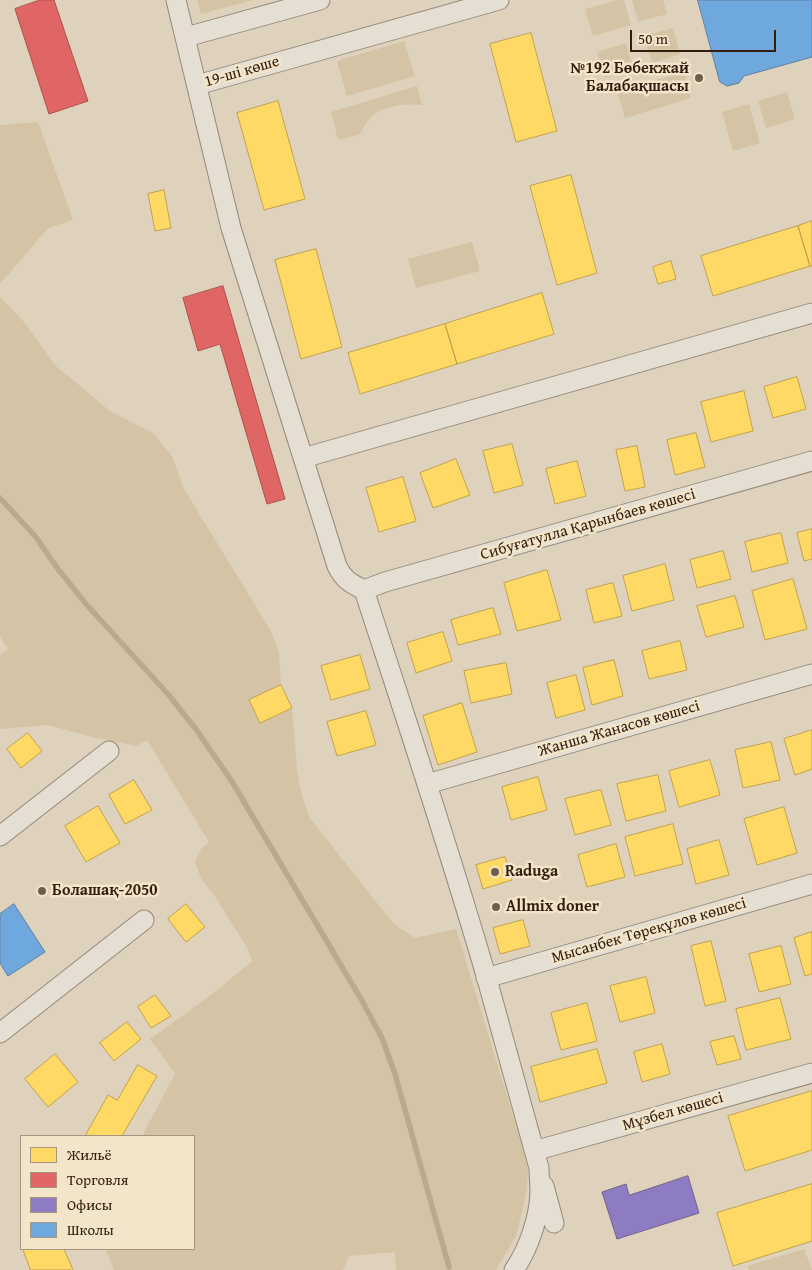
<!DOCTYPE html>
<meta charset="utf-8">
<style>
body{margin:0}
#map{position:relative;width:812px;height:1270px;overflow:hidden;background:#ded2bc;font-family:"Gentium Book Plus",serif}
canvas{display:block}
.legend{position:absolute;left:20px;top:1135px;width:175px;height:115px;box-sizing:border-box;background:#f3e5ca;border:1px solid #a69580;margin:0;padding:6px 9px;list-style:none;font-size:15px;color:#321d10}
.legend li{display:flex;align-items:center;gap:10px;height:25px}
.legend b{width:25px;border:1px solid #a69580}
.scale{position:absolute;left:630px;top:30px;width:146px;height:22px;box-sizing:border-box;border:2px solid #321d10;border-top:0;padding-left:6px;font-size:15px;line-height:18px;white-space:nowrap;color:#321d10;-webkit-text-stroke:4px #f3e5ca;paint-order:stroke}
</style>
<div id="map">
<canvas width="812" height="1270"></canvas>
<ul class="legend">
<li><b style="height:14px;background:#ffd966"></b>Жильё</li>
<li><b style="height:14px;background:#e06666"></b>Торговля</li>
<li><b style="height:14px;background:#8e7cc3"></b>Офисы</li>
<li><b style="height:14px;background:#6fa8dc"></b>Школы</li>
</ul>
<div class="scale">50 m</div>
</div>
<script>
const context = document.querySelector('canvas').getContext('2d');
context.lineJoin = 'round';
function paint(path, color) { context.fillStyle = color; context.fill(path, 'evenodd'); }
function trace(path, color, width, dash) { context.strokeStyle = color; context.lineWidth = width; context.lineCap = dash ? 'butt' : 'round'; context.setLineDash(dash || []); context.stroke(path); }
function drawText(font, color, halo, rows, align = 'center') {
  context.font = font + ' "Gentium Book Plus",serif'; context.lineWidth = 5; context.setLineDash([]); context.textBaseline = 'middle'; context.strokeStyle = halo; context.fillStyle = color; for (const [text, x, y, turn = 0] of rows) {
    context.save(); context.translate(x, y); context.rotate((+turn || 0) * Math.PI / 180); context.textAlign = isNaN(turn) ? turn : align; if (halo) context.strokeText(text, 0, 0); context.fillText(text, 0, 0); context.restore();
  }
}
paint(new Path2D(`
 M197,0h56l-52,14z
 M617,0h7l7,25 -38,11 -8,-27z
 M632,0h31l4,14 -29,8z
 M673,28l7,26 -28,9 -8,-27z
 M404,41l11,35 -68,20 -10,-35z
 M626,43l7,26 -28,9 -8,-26z
 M684,72l7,26 -66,20 -8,-27z
 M417,86l5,19c-19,-2 -44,0 -56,18 -2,3 -4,7 -6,11l-22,6 -7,-28z
 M787,92l8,27 -29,9 -8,-27z
 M749,104l11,39 -27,8 -11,-39z
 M38,122l35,98 -25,8 -48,56v-159z
 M472,242l8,29 -64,17 -8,-29z
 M0,297l23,24 33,45 54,45 43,22 19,23 12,33 87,142 8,22 2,32 -32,16 11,22 32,-15 5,62 4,22 8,25 84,106 22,15 41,-9 65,213 7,28 -2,25 -10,41 -20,34h-100l-1,-18 -46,4 -6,14h-229l-8,-21h88v-113h-52l33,-62 -25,-35 65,-47 37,-31 -4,-12 -32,-51 -15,-20 -6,-16 6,-13 8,-7 -62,-102 -10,6 -45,-9 -44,-12 -48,4v-74l8,-6 -8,-12z
 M804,1249l8,21h-63l-2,-4z`), '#d4c3a5');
const homes = new Path2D(`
 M531,33l26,98 -41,11 -26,-98z
 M278,101l27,98 -41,11 -27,-97z
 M571,175l26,98 -40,12 -27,-99z
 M164,190l7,38 -16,3 -7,-37z
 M812,221v45h-2l-12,-40z
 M798,226l12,40 -97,30 -12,-40z
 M316,249l26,98 -41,12 -26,-99z
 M671,261l5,18 -18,5 -5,-17z
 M542,293l12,41 -97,30 -12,-40z
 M445,324l12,40 -97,30 -12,-41z
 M797,377l9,32 -33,9 -9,-31z
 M744,391l9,40 -42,11 -10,-40z
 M696,433l9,34 -30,8 -8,-35z
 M512,444l11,41 -29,8 -11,-42z
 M637,446l8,41 -20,4 -9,-41z
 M456,459l14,36 -37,13 -13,-35z
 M577,461l9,35 -31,8 -9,-35z
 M403,477l13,44 -37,11 -13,-44z
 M812,529v30l-8,2 -7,-28z
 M781,533l7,30 -36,9 -7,-30z
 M723,551l8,28 -34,9 -7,-28z
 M665,564l9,36 -42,11 -9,-35z
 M547,570l14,50 -44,11 -13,-48z
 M793,579l14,50 -42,11 -13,-49z
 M613,583l9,33 -28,7 -8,-33z
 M735,596l9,31 -38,10 -9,-31z
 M493,608l8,26 -43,11 -7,-25z
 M443,632l9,29 -36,12 -9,-30z
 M680,641l7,29 -38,9 -7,-28z
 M360,655l10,34 -39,11 -10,-34z
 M614,660l9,36 -31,9 -9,-37z
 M506,663l6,31 -41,9 -7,-32z
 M576,675l9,35 -29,8 -9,-35z
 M281,685l11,23 -32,15 -11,-23z
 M462,703l15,49 -39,13 -15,-49z
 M366,711l10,34 -39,11 -10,-34z
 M812,730v39l-17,6 -11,-36z
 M28,733l14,18 -21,17 -14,-19z
 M771,742l9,38 -37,8 -8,-38z
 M710,760l10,35 -41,12 -10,-36z
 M658,775l8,36 -40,10 -9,-37z
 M538,777l9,33 -36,10 -9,-33z
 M134,780l18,30 -27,14 -16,-29z
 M601,790l10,35 -36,10 -10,-36z
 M98,806l22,37 -34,19 -21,-36z
 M784,807l13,46 -40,12 -13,-46z
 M673,824l10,40 -48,12 -10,-39z
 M719,840l10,35 -33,9 -9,-35z
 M616,844l9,33 -38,10 -9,-32z
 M505,857l7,23 -29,9 -7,-24z
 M186,904l19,23 -19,15 -18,-23z
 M523,920l7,26 -30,8 -7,-26z
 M812,932v42l-7,2 -11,-38z
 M711,941l15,60 -21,5 -14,-60z
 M781,946l10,38 -32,8 -10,-38z
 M646,977l9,36 -35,9 -10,-36z
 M155,995l16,21 -20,12 -13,-21z
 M780,998l11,41 -45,11 -10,-41z
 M587,1003l10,38 -36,9 -10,-37z
 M127,1022l14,17 -27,22 -14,-18z
 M734,1036l7,23 -24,6 -7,-23z
 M662,1044l8,30 -28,8 -8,-30z
 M597,1049l10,34 -67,19 -9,-35z
 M55,1054l23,28 -30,25 -23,-28z
 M138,1065l19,11 -35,60h-37l23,-41 9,5z
 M812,1091v59l-67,21 -17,-55z
 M812,1184v57l-79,25 -16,-53z
 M23,1249h41l9,21h-42z`);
paint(homes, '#ffd966');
trace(homes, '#c2a14c', 1);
const shops = new Path2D(`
 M40,0h14l34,101 -39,13 -34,-105z
 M223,286l62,213 -18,5 -47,-160 -22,7 -15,-53z`);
paint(shops, '#e06666');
trace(shops, '#ac504c', 1);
const offices = new Path2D(`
 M688,1176l11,37 -82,26 -15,-47 24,-8 3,11z`);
paint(offices, '#8e7cc3');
trace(offices, '#72608d', 1);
const schools = new Path2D(`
 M698,0h114v57l-68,19 -5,7 -12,3 -7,-4z
 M14,904l31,48 -37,24 -8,-13v-49z`);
paint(schools, '#6fa8dc');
trace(schools, '#5d7e9f', 1);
trace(new Path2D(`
 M0,498l35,38 23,33 28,35 81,89 28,35 36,52 130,219 21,39 13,36 54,193`), '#bca98c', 5.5);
const minor = new Path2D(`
 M176,0l55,228 106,338c7,14 13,17 27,24 42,129 85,258 123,389 17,63 35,126 52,189 0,8 1,16 1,24 -1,26 -11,56 -26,78
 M186,37l134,-37
 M197,85l302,-85
 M303,458l509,-145
 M364,590l21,-8 427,-121
 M427,784l385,-110
 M0,836l109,-85
 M486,978l326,-94
 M0,1033l144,-113
 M534,1151l278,-78
 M544,1186l10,37`);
trace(minor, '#92887b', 21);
trace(minor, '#e5dfd3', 19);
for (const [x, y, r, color] of [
 [699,78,5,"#6e5c4c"],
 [495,872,5,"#6e5c4c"],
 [42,891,5,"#6e5c4c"],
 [496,907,5,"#6e5c4c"]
]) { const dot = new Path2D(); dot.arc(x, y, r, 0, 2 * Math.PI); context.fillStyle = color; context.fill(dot); trace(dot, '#f3e5ca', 2); }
drawText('bold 16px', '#321d10', '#f3e5ca', [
 ["№192 Бөбекжай",689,69,"right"],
 ["Балабақшасы",689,87,"right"],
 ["Raduga",505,872],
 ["Болашақ-2050",52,891],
 ["Allmix doner",506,907]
], 'left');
drawText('16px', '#321d10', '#f3e5ca', [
 ["19-ші көше",242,72,-16],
 ["Сибуғатулла Қарынбаев көшесі",588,525,-16],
 ["Жанша Жанасов көшесі",619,729,-16],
 ["Мысанбек Төреқұлов көшесі",649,931,-16],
 ["Мұзбел көшесі",673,1112,-16]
]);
</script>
